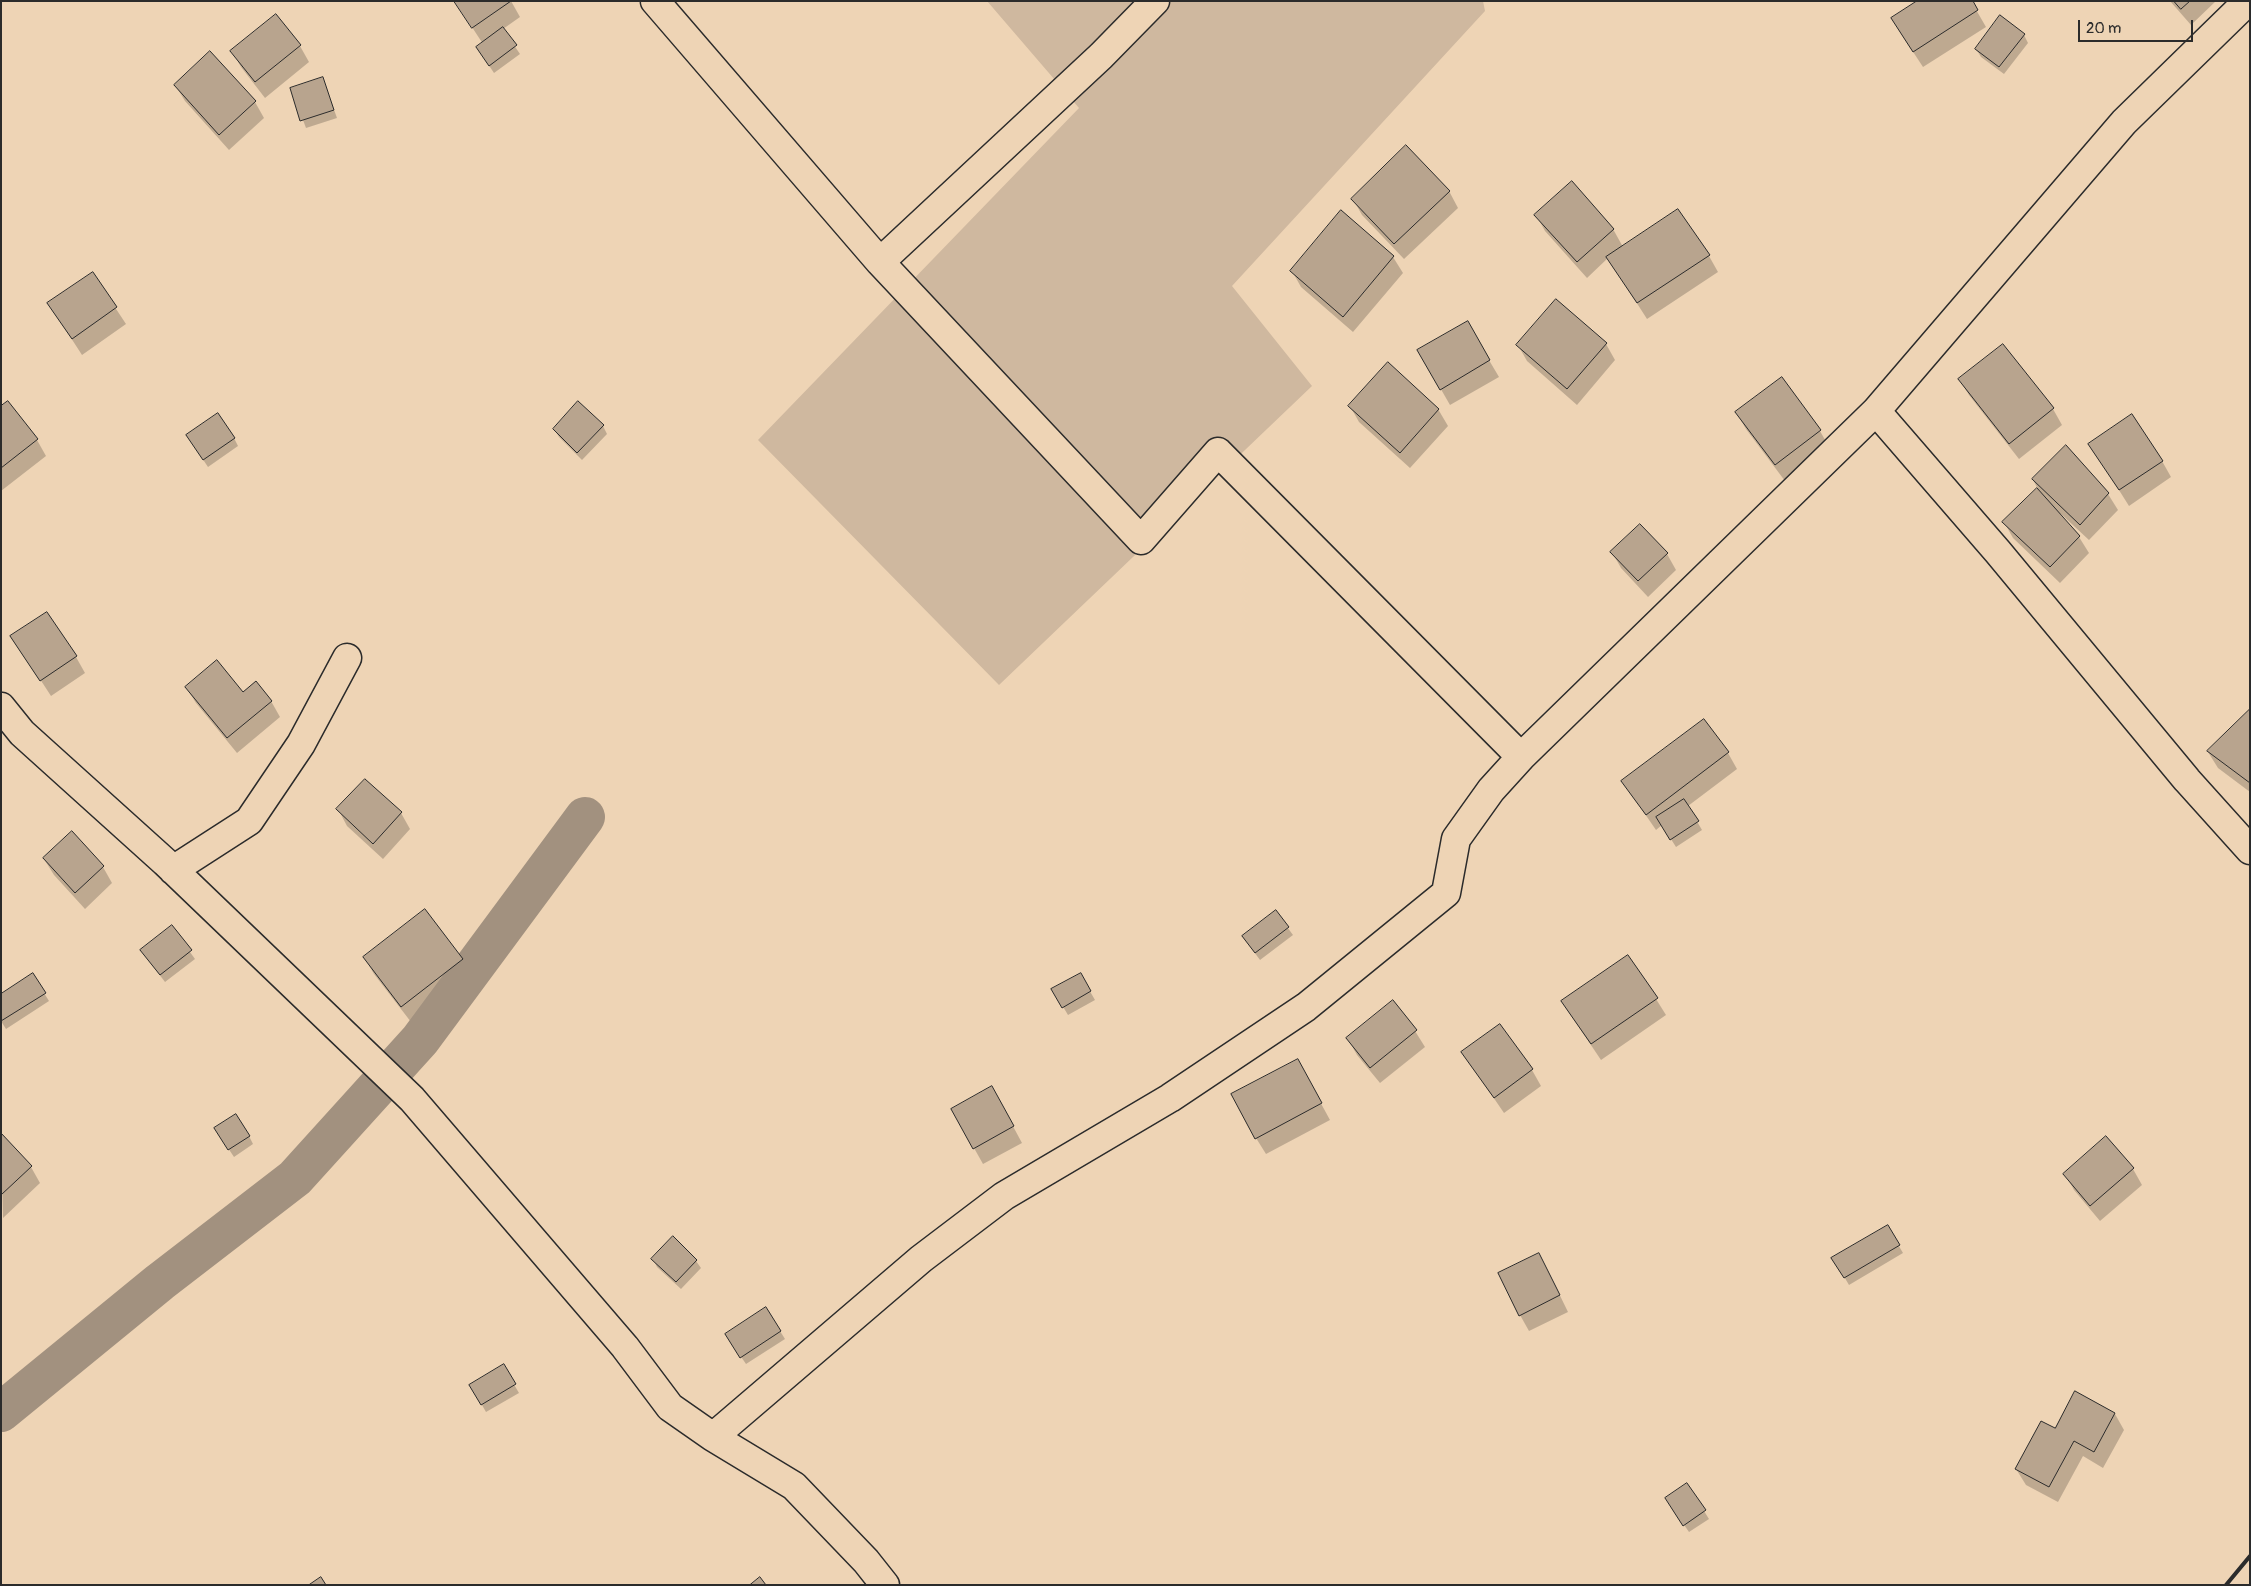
<!DOCTYPE html>
<style>
body{margin:0}
#map{position:relative;width:2251px;height:1586px;overflow:hidden;background:#eed4b5;font-family:Pangolin,sans-serif}
canvas{display:block}
.frame{position:absolute;inset:0;border:2px solid #2b2b2b;pointer-events:none}
.scale{position:absolute;left:2078px;top:20px;width:115px;height:22px;box-sizing:border-box;border:2px solid #2b2b2b;border-top:0;padding-left:6px;font-size:15px;line-height:18px;white-space:nowrap;color:#2b2b2b;-webkit-text-stroke:4px #eed4b5;paint-order:stroke}
</style>
<div id="map">
<canvas width="2251" height="1586"></canvas>
<div class="frame"></div>
<div class="scale">20 m</div>
</div>
<script>
const context = document.querySelector('canvas').getContext('2d');
context.lineJoin = 'round';
function paint(path, color) { context.fillStyle = color; context.fill(path, 'evenodd'); }
function trace(path, color, width, dash) { context.strokeStyle = color; context.lineWidth = width; context.lineCap = dash ? 'butt' : 'round'; context.setLineDash(dash || []); context.stroke(path); }
paint(new Path2D(`
 M987,1h496l2,10 -253,275 80,100 -313,299 -241,-245 321,-332z`), '#cfb89f');
paint(new Path2D(`
 M455,1h56l9,16 -17,12 17,25 -26,19 -12,-18 1,-11z
 M1971,1l15,26 -63,40 -21,-32z
 M2170,1h46l-25,24z
 M2024,35l4,8 -24,31 -23,-17 -5,-8z
 M300,46l9,16 -44,36 -24,-31 -9,-16z
 M210,53l45,49 9,16 -35,32 -44,-49 -10,-16z
 M323,79l14,39 -31,10 -15,-40z
 M1449,191l9,17 -54,51 -42,-44 -9,-16z
 M1536,215l77,14 10,18 86,9 9,16 -71,47 -39,-61 -21,20 -42,-47z
 M1393,257l10,16 -50,59 -52,-45 -9,-16z
 M93,274l33,50 -44,31 -33,-51z
 M1467,323l32,54 -49,28 -31,-54z
 M1606,344l9,16 -38,45 -50,-44 -9,-16z
 M1782,379l38,52 9,16 -44,34 -39,-52 -10,-17z
 M1959,379l94,30 9,16 -43,34 -50,-64z
 M578,403l25,23 4,8 -25,26 -23,-23 -5,-8z
 M1350,406l88,3 10,17 -38,42 -51,-46z
 M1,408l36,32 9,16 -45,35z
 M234,438l4,8 -30,21 -16,-24z
 M2090,444l72,17 9,16 -42,29z
 M2033,480l75,14 10,16 -29,30 -28,-26 -1,1 19,22 10,16 -29,30 -47,-45 -9,-16 34,-33z
 M1612,552l55,2 9,16 -28,27 -27,-29z
 M12,636l64,21 9,16 -34,23z
 M186,687l85,14 9,16 -43,36 -41,-50z
 M2250,711v81l-32,-24 -10,-16z
 M1703,721l25,32 9,16 -49,37 14,24 -26,17 -14,-22 -6,5 -33,-48z
 M338,809l63,4 9,16 -27,30 -36,-33z
 M44,859l59,8 9,16 -27,26 -31,-34z
 M1276,912l17,23 -33,25 -17,-23z
 M172,927l23,32 -30,23 -19,-25z
 M364,957l98,2 9,17 -60,46 -37,-48z
 M1080,974l15,26 -27,15 -15,-25z
 M44,993l5,8 -43,28 -5,-8v-26z
 M1656,999l10,16 -65,45 -39,-58z
 M1415,1031l10,16 -45,36 -23,-28 -9,-16z
 M1463,1053l69,17 9,16 -37,27z
 M1306,1076l24,44 -64,34 -10,-16z
 M1001,1104l21,39 -39,21 -9,-16z
 M1,1134l30,33 9,16 -37,35z
 M220,1136h29l4,8 -19,13z
 M2133,1169l9,16 -42,36 -26,-31 -9,-16z
 M1887,1226l16,27 -54,32 -16,-27z
 M653,1259l43,2 5,7 -20,21 -24,-22z
 M1548,1271l20,41 -39,19 -9,-16z
 M780,1331l5,8 -39,25 -15,-22z
 M503,1366l16,27 -33,19 -15,-26z
 M2115,1414l9,16 -21,38 -20,-12 -25,46 -32,-17 -10,-16 40,-39z
 M1687,1484l22,35 -20,13 -18,-26z`), '#0003');
trace(new Path2D(`
 M1,1412l159,-130 135,-104 125,-138 165,-223`), '#a2917f', 40);
const building = new Path2D(`
 M454,1h57l-39,27z
 M1917,1h56l5,9 -65,42 -22,-34z
 M2174,1h16l-9,8z
 M276,14l25,31 -46,37 -25,-31z
 M2000,15l25,19 -26,33 -24,-18z
 M503,27l14,18 -28,21 -13,-19z
 M210,51l46,50 -37,34 -45,-50z
 M323,77l11,33 -34,11 -10,-33z
 M1406,145l44,46 -56,53 -43,-45z
 M1572,181l42,48 -37,33 -43,-47z
 M1678,209l32,46 -73,48 -31,-46z
 M1341,210l53,46 -51,61 -53,-46z
 M93,272l24,35 -45,32 -25,-36z
 M1556,299l51,44 -40,46 -51,-44z
 M1468,321l22,39 -50,30 -23,-40z
 M2003,344l51,64 -45,36 -51,-65z
 M1388,362l51,47 -39,44 -52,-47z
 M1782,377l39,53 -46,35 -40,-53z
 M8,401l30,38 -37,29v-62z
 M578,401l26,24 -27,28 -24,-24z
 M218,413l17,25 -32,22 -17,-25z
 M2132,414l31,47 -44,29 -31,-46z
 M2066,445l43,48 -29,32 -48,-46z
 M2037,488l43,48 -30,31 -48,-45z
 M1640,524l28,29 -30,28 -28,-29z
 M47,612l30,44 -37,25 -30,-45z
 M217,660l26,32 13,-11 16,20 -45,37 -42,-51z
 M2250,709v74l-43,-32z
 M1704,719l25,33 -83,63 -25,-34z
 M365,779l37,33 -29,32 -37,-35z
 M1684,799l15,22 -29,19 -14,-23z
 M72,831l32,35 -29,27 -32,-35z
 M425,909l38,50 -62,48 -38,-50z
 M1276,910l13,17 -34,26 -13,-17z
 M172,925l20,25 -32,25 -20,-25z
 M1628,955l30,43 -67,46 -30,-43z
 M33,973l13,20 -45,28v-27z
 M1081,973l10,18 -29,17 -11,-19z
 M1393,1000l24,30 -47,38 -24,-30z
 M1500,1024l33,45 -39,29 -33,-46z
 M1298,1059l24,44 -67,36 -24,-45z
 M992,1086l22,40 -41,23 -22,-40z
 M236,1114l14,22 -22,14 -14,-22z
 M1,1133l31,33 -31,29z
 M2106,1136l28,32 -44,38 -27,-32z
 M1888,1225l12,20 -56,33 -13,-20z
 M673,1236l24,24 -21,22 -25,-23z
 M1539,1253l21,42 -41,21 -21,-43z
 M766,1307l15,24 -41,27 -15,-24z
 M504,1364l12,20 -35,21 -12,-20z
 M2075,1391l40,22 -21,39 -20,-11 -25,46 -34,-18 26,-48 14,7z
 M1687,1483l19,27 -23,16 -18,-28z
 M321,1577l5,8h-17z
 M760,1577l6,8h-16z`);
paint(building, '#b8a48e');
trace(building, '#2b2b2b', 1);
const street = new Path2D(`
 M655,1l225,261 261,278 77,-88 303,305
 M880,262l221,-206 54,-55
 M1876,411l122,141 189,228 63,70
 M1,707l21,26 143,129 247,237 213,248 45,60 43,30 81,49 72,75 19,24
 M173,870l76,-49 52,-77 46,-86
 M713,1437l208,-178 83,-63 166,-98 136,-91 140,-114 10,-54 35,-49 30,-33 355,-346 248,-289 124,-121`);
trace(street, '#2b2b2b', 31);
trace(street, '#eed4b5', 28);
trace(new Path2D(`
 M2226,1585l24,-29`), '#2b2b2b', 4);
</script>
